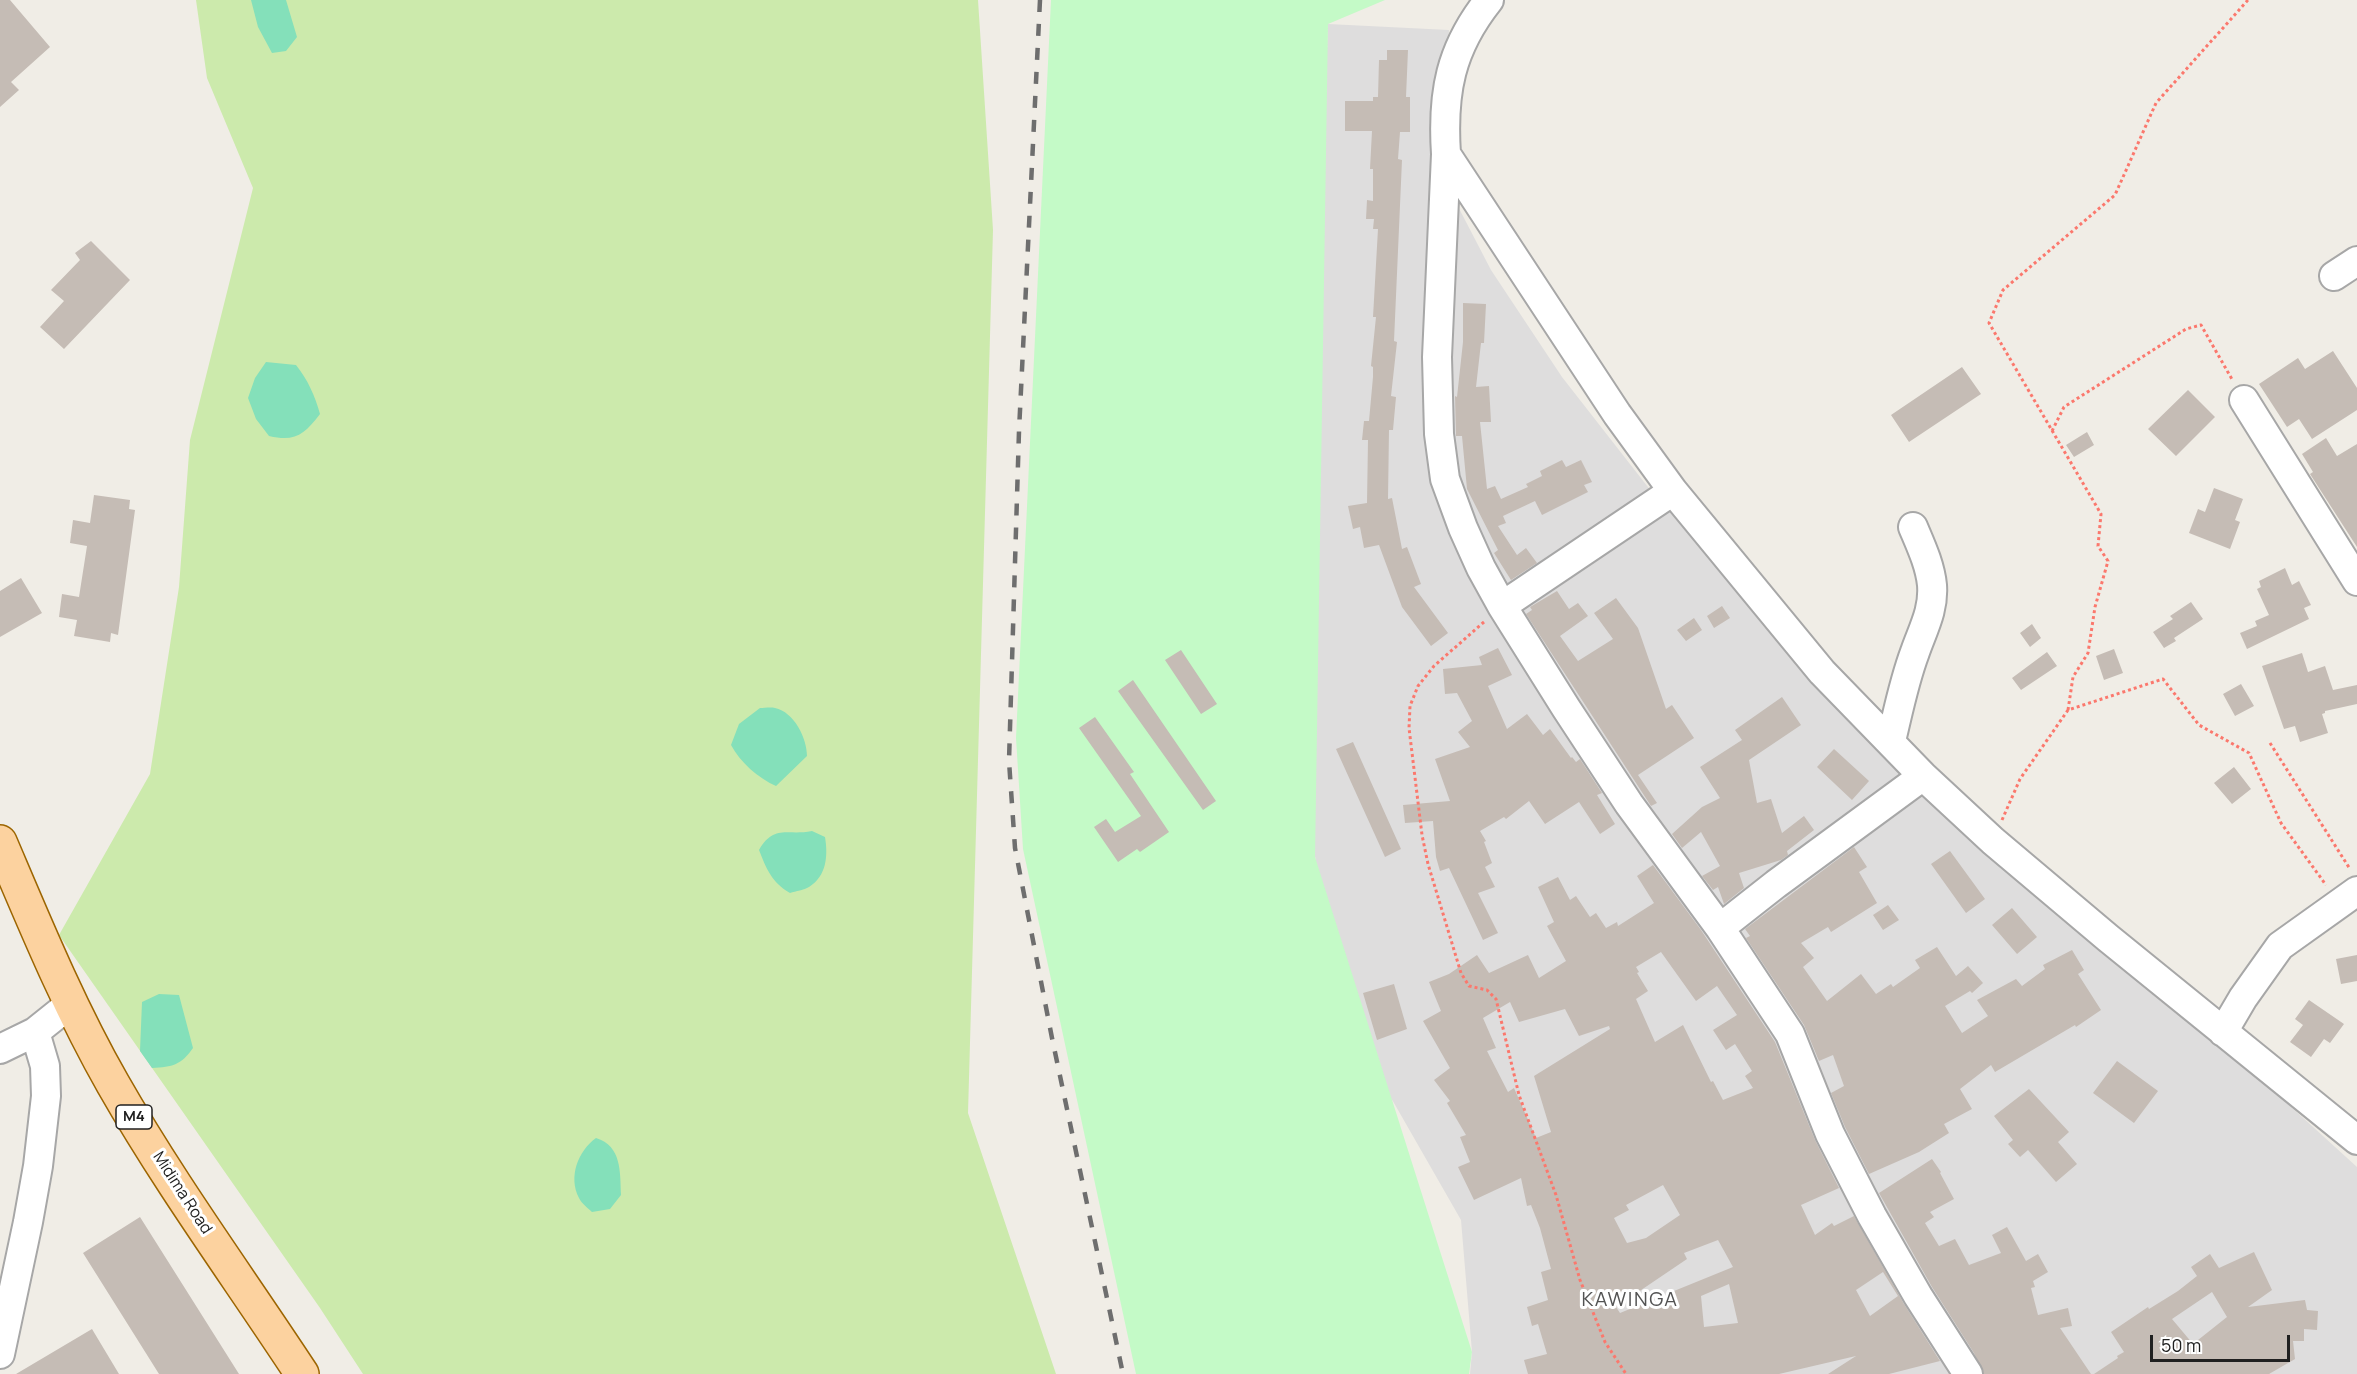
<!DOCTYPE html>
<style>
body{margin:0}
#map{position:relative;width:2357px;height:1374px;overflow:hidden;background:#f0ede6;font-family:Manrope,sans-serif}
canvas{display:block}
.scale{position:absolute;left:2150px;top:1335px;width:140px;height:27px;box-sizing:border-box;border:3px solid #202020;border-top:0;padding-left:8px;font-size:18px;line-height:21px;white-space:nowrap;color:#202020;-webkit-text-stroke:4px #fff;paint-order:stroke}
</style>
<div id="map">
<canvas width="2357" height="1374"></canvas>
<div class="scale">50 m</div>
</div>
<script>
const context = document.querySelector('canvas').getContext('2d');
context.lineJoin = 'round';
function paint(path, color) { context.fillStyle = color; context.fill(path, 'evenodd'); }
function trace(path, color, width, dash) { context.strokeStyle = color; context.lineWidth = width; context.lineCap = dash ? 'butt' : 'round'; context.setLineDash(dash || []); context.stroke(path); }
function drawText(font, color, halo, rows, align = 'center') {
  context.font = font + ' Manrope,sans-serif'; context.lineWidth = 6; context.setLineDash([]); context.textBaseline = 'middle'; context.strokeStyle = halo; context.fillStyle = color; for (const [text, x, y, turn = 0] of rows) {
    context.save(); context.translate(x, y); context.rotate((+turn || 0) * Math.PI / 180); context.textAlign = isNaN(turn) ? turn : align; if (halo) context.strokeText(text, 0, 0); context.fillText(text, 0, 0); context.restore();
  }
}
paint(new Path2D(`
 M1328,24l121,6 -11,138 53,102 71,107 89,114 120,127 307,307 201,171 78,71v207h-887l2,-22 -11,-132 -67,-117 -58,-92 -37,-273z`), '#dedddd');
paint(new Path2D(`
 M196,0h782l15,230 -25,883 88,261h-693l-43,-66 -261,-373 91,-161 29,-187 11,-147 63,-252 -46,-110z`), '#cceaac');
paint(new Path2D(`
 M1051,0h334l-57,24 -13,833 157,495 -3,22h-333l-113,-525 -7,-111z`), '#c4fac7');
paint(new Path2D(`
 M251,0h35l11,37 -11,14 -14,2 -14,-26z
 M266,362l30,3c12,15 19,31 24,49 -16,21 -25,28 -51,22l-13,-17 -8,-21 7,-20z
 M760,708c4,0 11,-1 15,0 19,4 32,30 32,48l-31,30c-18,-8 -36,-24 -45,-41l8,-21z
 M812,831l13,6c3,18 2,39 -16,50 -5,3 -13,4 -19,6 -18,-10 -24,-25 -31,-43 15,-26 29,-14 53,-19z
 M159,994l20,1 14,53c-12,17 -20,19 -41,20l-12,-17 2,-49z
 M596,1138c26,8 24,34 25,57l-11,14 -18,3c-4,-4 -10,-8 -13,-14 -11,-21 -1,-47 17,-60z`), '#84e0ba');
paint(new Path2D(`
 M0,0h10l40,47 -39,35 8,8 -19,17z
 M1387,50h21l-2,47h4v35h-10l-2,27 4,1 -8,181 3,1 -6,54 5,1 -3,33h-4l-1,69 4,-1 10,51 5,-2 14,37 -7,3 34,46 -17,13 -29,-39 -23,-62 -15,3 -4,-21 -7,2 -5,-23 19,-3 1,-63h-6l2,-19h5l4,-44v-10l-2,-1 5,-49h-3l5,-88h-5l1,-10h-8l1,-19 6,1v-32h-3l2,-38h-27v-30h28v-4h5l1,-37h8z
 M91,241l39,39 -66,69 -24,-22 24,-26 -13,-11 29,-30 -5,-7z
 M1463,303l23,1 -2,39h-3l-5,44 13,-1 2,36h-11l7,67 8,-3 6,13 27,-12 -2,-3 16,-8 -2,-5 22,-11 4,7 15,-7 11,22 -8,3 4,7 -46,23 -7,-14 -32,15 3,7 -8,3 19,29 9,-7 11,15 -26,17 -17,-27 4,-3 -31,-61 -5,-53h-6l-1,-40 2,1 6,-55z
 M2333,351l24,37v22l-45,29 -13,-20 -12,8 -28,-43 39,-26 7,11z
 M1962,367l19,27 -72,48 -18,-27z
 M2188,390l27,27 -39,39 -28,-27z
 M2087,432l7,13 -20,12 -8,-12z
 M2326,438l11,18 20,-12v103l-47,-73 3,-2 -11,-18z
 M2214,488l29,11 -8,21 5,2 -10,27 -41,-16 9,-24 7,3z
 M94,495l36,5 -1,9 6,1 -17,125 -7,-2 -1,9 -36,-6 3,-16 -18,-3 3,-23 17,3 8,-51 -17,-3 3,-23 17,3z
 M2285,568l7,17 7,-4 12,24 -7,3 5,11 -62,30 -7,-16 17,-7 -2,-5 14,-6 -12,-26 4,-2 -2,-6z
 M21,578l21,35 -42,24v-46z
 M1557,591l12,18 9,-6 10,13 -28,20 18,25 35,-22 -19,-26 22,-15 22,30 28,81 6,-4 22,33 -56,37 19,28 -6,3 -125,-192 6,-4 -2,-3z
 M2191,602l12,17 -29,19 2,3 -12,7 -11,-16 20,-13 -3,-3z
 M1722,606l8,12 -16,10 -7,-12z
 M1694,618l8,12 -16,11 -9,-11z
 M2032,624l9,14 -11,9 -10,-14z
 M1498,648l14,27 -24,11 19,43 20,-15 16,21 7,-6 21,29 1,-1 4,5 4,-3 22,34 -5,2 18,29 -15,10 -21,-32 -34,22 -16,-23 -23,18 -2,-2 -24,14 6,10 -2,1 8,21 -7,4 10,20 -17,6 20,40 -15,7 -34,-72 -9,3 -4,-14 -3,-36 -28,2 -2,-18 47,-4 -15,-42 35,-12 -12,-15 14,-11 -15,-28 -12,1 -2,-25 39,-4 -3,-8z
 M2114,649l9,24 -19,7 -8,-24z
 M1181,650l36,54 -16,10 -36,-54z
 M2047,652l10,14 -36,24 -9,-12z
 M2302,653l6,19 17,-6 8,24 24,-5v19l-32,7v2l-3,1 6,19 -28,9 -5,-16 -11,3 -22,-63z
 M1133,680l83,121 -13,9 -85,-119z
 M2241,684l13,22 -19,10 -12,-22z
 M1782,697l19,28 -52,35 8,43 14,-4 11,34 22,-17 10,14 -27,21 1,4 -7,5 -42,13 5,15 -20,16 -6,-17 -5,3 -11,-14 18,-10 -19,-34 -19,16 -10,-14 30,-27 18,-9 -20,-31 42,-27 -7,-10z
 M1095,717l39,55 -4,2 39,58 -29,20 -3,-3 -19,13 -24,-35 12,-8 9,13 26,-16 -62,-88z
 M1353,742l48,107 -16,8 -49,-108z
 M1834,749l35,32 -17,19 -35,-33z
 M2234,767l17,22 -19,15 -18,-21z
 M1854,847l13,20 -8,5 18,31 -46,29 -3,-5 -27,16 13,15 -11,9 24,34 34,-27 15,20 15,-10 2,3 27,-19 -5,-8 22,-13 19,29 12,-10 15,17 -11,10 -2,-2 -25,15 17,27 26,-17 -11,-16 39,-21 6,7 23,-17 -2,-4 29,-15 12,20 -6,4 23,36 -25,17 -1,-2 -80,47 -4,-7 -31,24 12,20 -28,15 5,9 -30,19 -50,22 -24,-47 -14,-34 13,-7 -11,-31 -14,6 -15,-36 -58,-87 4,-2 -5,-7z
 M1950,851l35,48 -19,14 -35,-49z
 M1653,865l48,65 74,112 40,98 24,48 -38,17 14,30 17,-12 2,3 20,-10 50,88 36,57 -51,13h-61l28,-18 -77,18h-251l-4,-14 23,-6 -9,-30 -6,2 -5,-19 21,-7 -7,-28 10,-3 -11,-41 -9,-23 -4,1 -6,-28 -47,22 -16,-33 12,-5 -10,-25 6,-2 -19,-32 3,-2 -16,-21 16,-12 -27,-47 18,-10 -12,-29 20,-8 28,-19 12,18 39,-18 11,23 27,-17 -19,-35 7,-4 -16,-35 20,-10 12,23 6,-4 14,21 6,-4 10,15 11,-6 1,4 36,-23 -17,-27zM1661,952l35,49 21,-15 20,29 -24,15 13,20 9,-6 17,27 -7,5 8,12 -30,12 -10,-19 -2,1 -28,-57 -28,17 -19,-43 12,-8 -11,-18 2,-1 -3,-5zM1510,1002l9,20 46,-13 14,27 30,-10 1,3 -76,47 17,56 -15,6 -22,-50 -6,4 -21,-41 9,-3 -13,-30zM1663,1185l17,30 -34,23 -19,5 -13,-25 15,-8 -3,-5zM1718,1240l15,27 -113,46 -4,-6 71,-48 -3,-6zM1883,1272l15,24 -28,20 -14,-26zM1729,1284l9,39 -34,4 -3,-31z
 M1888,905l11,15 -16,10 -10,-15z
 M2012,908l25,29 -20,17 -25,-29z
 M2357,955v26l-16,3 -5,-25z
 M1394,984l13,45 -30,11 -14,-47z
 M2309,1000l35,24 -14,19 -6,-4 -13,18 -21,-15 13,-17 -8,-6z
 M2117,1061l41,30 -24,32 -41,-30z
 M2029,1089l40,43 -11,10 19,22 -21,18 -28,-32 -8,7 -12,-13 5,-4 -19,-24z
 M1932,1159l9,13 -1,1 14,26 -24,13 4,5 -9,6 14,23 16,-7 14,26 32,-12 -9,-18 15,-8 19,34 12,-7 10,18 -15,9 2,6 -4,1 7,27 30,-7 4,18 -12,2 31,46h-107l-10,-21 2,-1 -2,1 -42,-66 -53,-94z
 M140,1217l99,157h-80l-76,-121z
 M2254,1252l18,38 -24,17 57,-7 2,10 11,1 -1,19 -13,-1v12h-11l2,18 -26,15h-175l24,-16 -1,-2 7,-4 -13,-20 37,-25 1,2 29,-18 19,-15 -6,-9 19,-13 9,14zM2212,1292l15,25 -34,27 -21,-25z
 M92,1329l27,45h-103z`), '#c5bcb5');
const minor = new Path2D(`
 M1489,0c-39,49 -47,93 -43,154l-9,203 2,77 6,45 18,49 18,40 21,38 64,102 63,96 91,124 70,106 40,100 42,82 46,80 50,78
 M1446,154l171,260 56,77 149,181 101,104 70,65 115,97 249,202
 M2334,276l23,-15
 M2244,400l113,181
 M1502,606l171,-115
 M1891,741c7,-29 13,-60 24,-89 8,-23 19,-42 17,-67 -2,-20 -11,-39 -19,-58
 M1720,928l56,-44 147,-108
 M2223,1032l20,-34 37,-52 77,-55
 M0,1049l35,-17 35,-28
 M0,1354l28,-132 10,-56 8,-70 -1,-30 -10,-34`);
const major = new Path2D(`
 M0,842c35,82 69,165 113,242 57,100 126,194 189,290`);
trace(minor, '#a7a7a7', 32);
trace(major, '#9c6500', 36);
trace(new Path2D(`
 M2052,431l12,-24 122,-78 15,-4 32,56
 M1484,622l-50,44 -16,20 -8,20 -1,22 13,107 6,29 33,109 8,13 18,4 9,9 23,96 37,100 24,85 25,62 21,32
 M2068,710l5,-33 15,-24 7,-46 13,-46 -10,-15 3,-32 -112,-191 14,-33 112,-95 41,-92 92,-103
 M2270,743l80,126
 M2002,820l18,-41 48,-69 95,-31 36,46 50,28 32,70 45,62`), '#fb786d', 3, [3, 3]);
trace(minor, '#fff', 28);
trace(major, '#fcd29f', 33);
trace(new Path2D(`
 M1040,0l-21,431 -10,330 6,87 37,190 71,336`), '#6e6e6e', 4.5, [12, 12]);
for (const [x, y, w] of [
 [134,1117,36]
]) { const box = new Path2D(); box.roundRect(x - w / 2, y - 12, w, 24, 4.5); context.fillStyle = '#fff'; context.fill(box); trace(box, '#202020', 1.5); }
drawText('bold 15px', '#202020', null, [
 ["M4",134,1117]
]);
drawText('16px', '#202020', '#fff', [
 ["Midima Road",182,1193,57]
]);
context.letterSpacing = '1.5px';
drawText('20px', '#535353', '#fff', [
 ["KAWINGA",1630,1300]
]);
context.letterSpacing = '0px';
</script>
